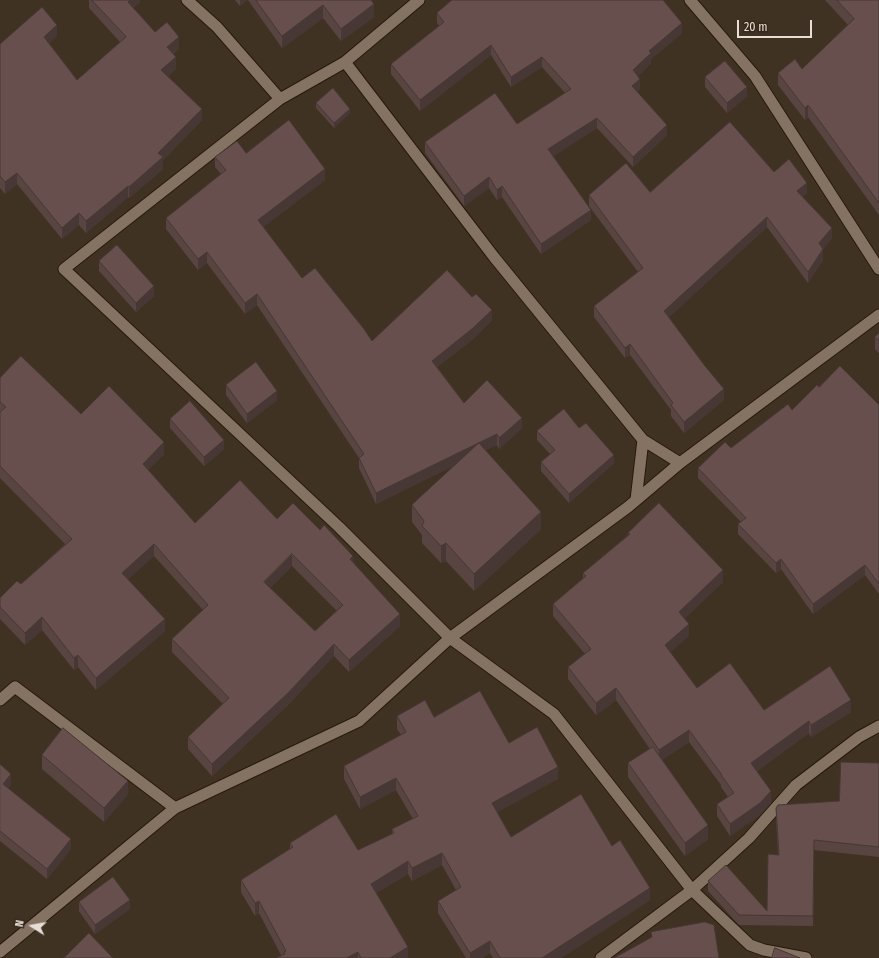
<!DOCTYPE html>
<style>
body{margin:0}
#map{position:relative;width:879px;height:958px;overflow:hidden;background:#403223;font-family:"Fira Sans Condensed",sans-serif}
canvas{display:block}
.north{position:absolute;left:12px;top:906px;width:40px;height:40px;-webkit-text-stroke:3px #36281a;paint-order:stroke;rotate:281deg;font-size:11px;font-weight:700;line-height:16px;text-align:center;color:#e7ded5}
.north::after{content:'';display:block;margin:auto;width:14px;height:18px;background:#e7ded5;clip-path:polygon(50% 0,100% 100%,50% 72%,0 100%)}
.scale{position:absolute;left:737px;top:20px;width:75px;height:18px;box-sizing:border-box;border:2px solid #e7ded5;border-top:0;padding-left:5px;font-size:12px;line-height:14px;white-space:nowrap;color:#e7ded5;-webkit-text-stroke:3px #36281a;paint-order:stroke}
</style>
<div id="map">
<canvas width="879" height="958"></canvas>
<div class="north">N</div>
<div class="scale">20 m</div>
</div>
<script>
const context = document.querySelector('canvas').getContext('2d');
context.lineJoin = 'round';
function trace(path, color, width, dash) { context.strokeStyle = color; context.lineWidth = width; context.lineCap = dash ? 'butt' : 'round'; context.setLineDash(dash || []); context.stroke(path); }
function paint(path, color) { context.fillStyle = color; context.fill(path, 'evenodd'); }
const minor = new Path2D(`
 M187,0l30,27 63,72
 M419,0l-74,62 -65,37 -216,170 275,258 111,111 104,76 138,176 57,-52 47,-53 63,-48 20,-11
 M690,0l65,76 124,193
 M345,62l149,195 149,183 37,23
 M636,500l7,-60
 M0,700l15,-13 160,121
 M0,952l175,-144 184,-87 91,-83 178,-131 52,-44 199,-148
 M601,958l91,-68 58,55 14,5 42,8`);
trace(minor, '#26190c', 13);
trace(minor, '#847363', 11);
paint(new Path2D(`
 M89,0h51v2l-7,6 22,24 24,16 -6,6 3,15 -8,7 34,44 -39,40v9l-34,29 -1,-1 -42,36 -7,-8 -17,14 -45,-55 -12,10 -5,-6v-144l57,-8 -8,7 28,37 43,-38 -31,-34z
 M235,0h12l-7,6z
 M248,0h123l3,17 -33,24 -18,-23 -41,30z
 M825,0h54v215l-71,-98 -3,3 -27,-35v-12l24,-4 46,-44z
 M437,13l245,20 -31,26v4l-13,13 2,13 -3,3 30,43 -34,32 -36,-39 -44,28 38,64 -50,34 -39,-57 -5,3 -8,-12 -25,18 -39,-53v-11l92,-18 48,-31 -23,-26 -31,20 -20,-32 -71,56 -29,-37v-10l48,-38 -2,-3z
 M705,77l42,19 -20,17 -22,-26z
 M316,103l34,10 -16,15 -18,-20z
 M246,153l79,27 -62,47 39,51 70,63 120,-21 -19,19 -36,28 27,36 58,25 -23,21 -2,-4 -12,5 56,79 -67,62 -28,-30 -5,2 -19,-20v-8l-10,-13v-17l43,-40 -79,39 -17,-36v-10l-102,-153 -12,9 -38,-51 -9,7 -32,-41v-11l55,-44 -6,-7v-10z
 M774,172l33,21 -5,4 30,41 -9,11v11l-15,23 -41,-56 -98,90 55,83 -40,33 -13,-17v-6l-41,-55 -5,3 -31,-41v-11l44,-34 -49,-66v-11l61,-3z
 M99,261l55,35 -18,16 -37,-41z
 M879,333v20l-4,-4v-12z
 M0,378l81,36 83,40 -16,16 47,53 82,-4 43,11 33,32 47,64 -51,46 -15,-16 -46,49 -76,71 -24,-27v-12l35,-33 -51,-52v-13l31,-29 -49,-54 -26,23 37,52 -69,59 -18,-23 -4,3 -32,-40 -17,15 -25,-26v-21l21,-14 44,-40 -65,-66zM292,566l45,45 -22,20 -45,-43z
 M226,385l51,15 -30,23 -21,-28z
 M819,387l60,18v189l-14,-19 -52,39 -32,-45 -5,4 -38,-39v-10l3,-2 -43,-44v-10l94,-58z
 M170,419l54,30 -20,17 -34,-38z
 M579,428l35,35 -45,40 -28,-32v-9l9,-8 -13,-14v-9z
 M628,533l95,49 -39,37 5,17 -19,16 27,36 67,22 87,2 -40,25 -2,-4 -52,38 14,32 -11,12 -30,21 -13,-20v-12l11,-7 -7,-10v-2l-32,-43 -27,18 46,79 -23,17 -57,-79v-14l22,-14 -34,-49 -20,15 -28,-36v-12l17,-13 -32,-38v-12l30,-26v-5l45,-38z
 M397,716l37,1 75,26 49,36 -61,33 14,25 101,9 38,54 -89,58h-68l-3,-5 -8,5h-16l-28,-45v-12l18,-11 -14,-25 -30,16 -4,-7 -32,19 32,65h-132l5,-3 -22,-42 -4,3 -14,-24v-12l49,-31v-6l68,7 34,-16v-5l21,-10 -17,-29 -36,19 -16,-30v-13l57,-31 -4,-6z
 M42,755l86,39 -24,28 -62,-53z
 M879,763v94l-65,-7 -1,76 -74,-1 -31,-34v-10l59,30 11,-56 -2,-36v-11l63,-7z
 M0,764l11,21 -3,3 63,61 -24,30 -47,-38z
 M79,902l51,7 -35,25 -16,-23z`), '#584441');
paint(new Path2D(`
 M130,0h10v2l-12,11v-11z
 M240,0h7l-7,6z
 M374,4v13l-33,24v-12z
 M323,5v13l-41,30v-12z
 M682,23v10l-31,26v4l-18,18v-11l16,-19z
 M57,25v11l-13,12v-11z
 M179,37v11l-12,10v-11z
 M491,45v10l-71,56v-11z
 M176,57v12l-15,12v-11z
 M542,57v10l-31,20v-10z
 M640,79v10l-8,8v-11z
 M747,87v9l-20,17v-10z
 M808,105v12l-3,3v-12z
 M202,109v11l-39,40v9l-34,29v-11l29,-34z
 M350,109v4l-16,15v-5z
 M597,118v10l-49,32v-11z
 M667,125v10l-34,32v-10z
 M325,169v11l-67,51v-11z
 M17,173v11l-12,10v-12z
 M489,177v11l-25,18v-10z
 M807,183v10l-10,8v-10z
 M128,186v11l-42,36v-12z
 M502,186v11l-5,3v-10z
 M591,210v10l-50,34v-10z
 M79,213v12l-17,14v-11z
 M767,217v10l-103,95v-11z
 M832,228v10l-9,11v11l-15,23v-11l11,-29z
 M207,252v11l-9,7v-11z
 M154,286v10l-18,16v-9z
 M257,294v11l-12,9v-11z
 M492,310v10l-19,19 -41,32v-10z
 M630,344v11l-5,3v-10z
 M724,389v11l-40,33v-11z
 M277,391v9l-30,23v-9z
 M522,418v10l-23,21v-11z
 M497,434v11l-121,59v-11z
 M224,440v9l-20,17v-9z
 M164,442v12l-21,22v-12z
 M614,455v8l-45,40v-9z
 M541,512v17l-67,62v-17z
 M446,543v18l-5,2v-17z
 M154,544v12l-32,29v-12z
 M292,554v12l-28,28v-12z
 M353,556v12l-3,-9z
 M781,559v10l-5,4v-10z
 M865,565v10l-52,39v-10z
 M723,570v12l-44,42v-12z
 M400,614v12l-51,46v-12z
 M42,617v13l-17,15v-12z
 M165,619v12l-69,59v-12z
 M689,624v12l-24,21v-12z
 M334,644v12l-46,49 -76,71v-12z
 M78,655v12l-4,3v-12z
 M616,688v12l-20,15v-12z
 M851,700v12l-40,25v-12z
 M809,721v12l-58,42v-12z
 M689,730v12l-30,20v-12z
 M558,767v12l-66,36v-12z
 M11,774v11l-8,9v-10z
 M396,778v12l-36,19v-12z
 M128,781v13l-24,28v-14z
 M771,791v12l-11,12 -30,21v-12z
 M708,825v14l-23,17v-13z
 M71,839v10l-24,30v-10z
 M442,853v12l-30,16v-13z
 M408,861v13l-37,22v-12z
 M650,888v12l-89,58h-19z
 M130,900v9l-35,25v-9z
 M259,901v12l-4,3v-13z
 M490,941v12l-8,5h-12v-5z
 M408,947v11h-18z
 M358,952v6h-12z`), '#473735');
const building = new Path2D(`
 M92,0h38l-2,2 27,30 12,-10 12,15 -12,10 9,10 -15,13 41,39 -44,44 5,4 -34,30 -1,-1 -42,35 -7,-8 -17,15 -45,-55 -12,9 -5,-6v-132l42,-37 15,18 -13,12 33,43 49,-43z
 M256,0h115l3,4 -33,25 -18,-24 -41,31z
 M452,0h211l19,23 -33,28 2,2 -18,17 7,9 -8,7 35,39 -34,32 -36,-39 -49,31 43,61 -50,34 -39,-58 -5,4 -8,-13 -25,19 -39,-54 70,-49 22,31 54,-35 -29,-32 -31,20 -20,-32 -71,55 -29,-36 53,-42 -7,-9z
 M837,0h42v203l-71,-98 -3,3 -27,-35 17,-14 7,10 52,-50z
 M725,61l22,26 -20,16 -22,-26z
 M333,88l17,21 -16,14 -18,-20z
 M289,120l36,49 -67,51 44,58 13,-10 49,61 8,12 75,-71 25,27 4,-3 16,16 -19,18 -41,33 32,42 23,-23 35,38 -23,20 -2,-4 -121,59 -17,-35 5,-4 -107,-160 -12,9 -38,-51 -9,7 -32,-41 60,-48 -11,-13 22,-16 9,12z
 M730,122l44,50 15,-13 18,24 -10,8 35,37 -13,15 4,6 -15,23 -41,-55 -103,94 41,55 19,23 -40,33 -13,-17 2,-2 -43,-59 -5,4 -31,-42 49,-38 -54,-73 37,-32 24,29z
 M117,245l37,41 -18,17 -37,-42z
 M879,333v8l-4,-4z
 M21,356l60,58 28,-28 55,56 -21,22 52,59 45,-43 37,39 16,-16 27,27 4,-5 29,31 -3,3 50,55 -51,46 -15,-16 -46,49 -76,71 -24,-27 41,-39 -57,-59 36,-34 -54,-61 -32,29 43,46 -69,59 -18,-23 -4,3 -32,-41 -17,16 -25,-26v-9l17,-17 4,3 51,-45 -72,-73v-54l6,-5 -6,-5v-24zM292,554l51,51 -28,26 -51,-49z
 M256,362l21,29 -30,23 -21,-29z
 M840,366l39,39v179l-14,-19 -52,39 -32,-45 -5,4 -38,-39 8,-6 -48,-50 27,-26 6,6 57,-44 4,6 25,-25 2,2z
 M190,401l34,39 -20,17 -34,-38z
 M564,409l15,19 7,-5 28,32 -45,39 -28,-32 14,-12 -18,-19z
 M479,443l62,69 -67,62 -28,-31 -5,3 -19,-20 2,-5 -12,-16z
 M659,503l64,67 -44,42 10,12 -24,21 32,43 33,-25 34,47 66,-44 21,34 -40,25 -2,-4 -58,42 20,28 -11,12 -30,21 -13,-20 17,-11 -13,-18h1l-33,-45 -30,20 -43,-62 -20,15 -28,-36 23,-18 -38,-45 33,-28 -3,-3 47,-39 -2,-1z
 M480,691l29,52 28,-16 21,40 -66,36 19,34 70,-43 31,52 8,-6 30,48 -108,70h-42l-10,-17 -20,12 -32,-52 23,-14 -19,-34 -30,15 -4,-7 -37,23 37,63 -18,11h-29l-3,-6 -12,6h-70l9,-4 -1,-2 2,-1 -27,-50 -4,2 -14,-23 52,-33 -3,-4 46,-29 22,36 36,-17 -2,-4 26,-13 -22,-38 -36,19 -16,-31 62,-34 -9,-16 28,-16 9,17z
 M63,728l65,53 -24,27 -62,-53z
 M653,747l55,78 -23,18 -57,-80z
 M841,762l38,1v84l-65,-7 -1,76 -74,-1 -31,-34 18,-16 41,46 1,-57 11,1 -3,-47 2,-3 61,-4z
 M0,764l11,10 -8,10 68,55 -24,30 -47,-38z
 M113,877l17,23 -35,25 -16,-23z
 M705,922l9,3 5,33h-105l38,-21 -1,-5z
 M89,933l24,25h-49z
 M775,948l25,10h-28z`);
paint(building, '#664f4c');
trace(building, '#473735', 1);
</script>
